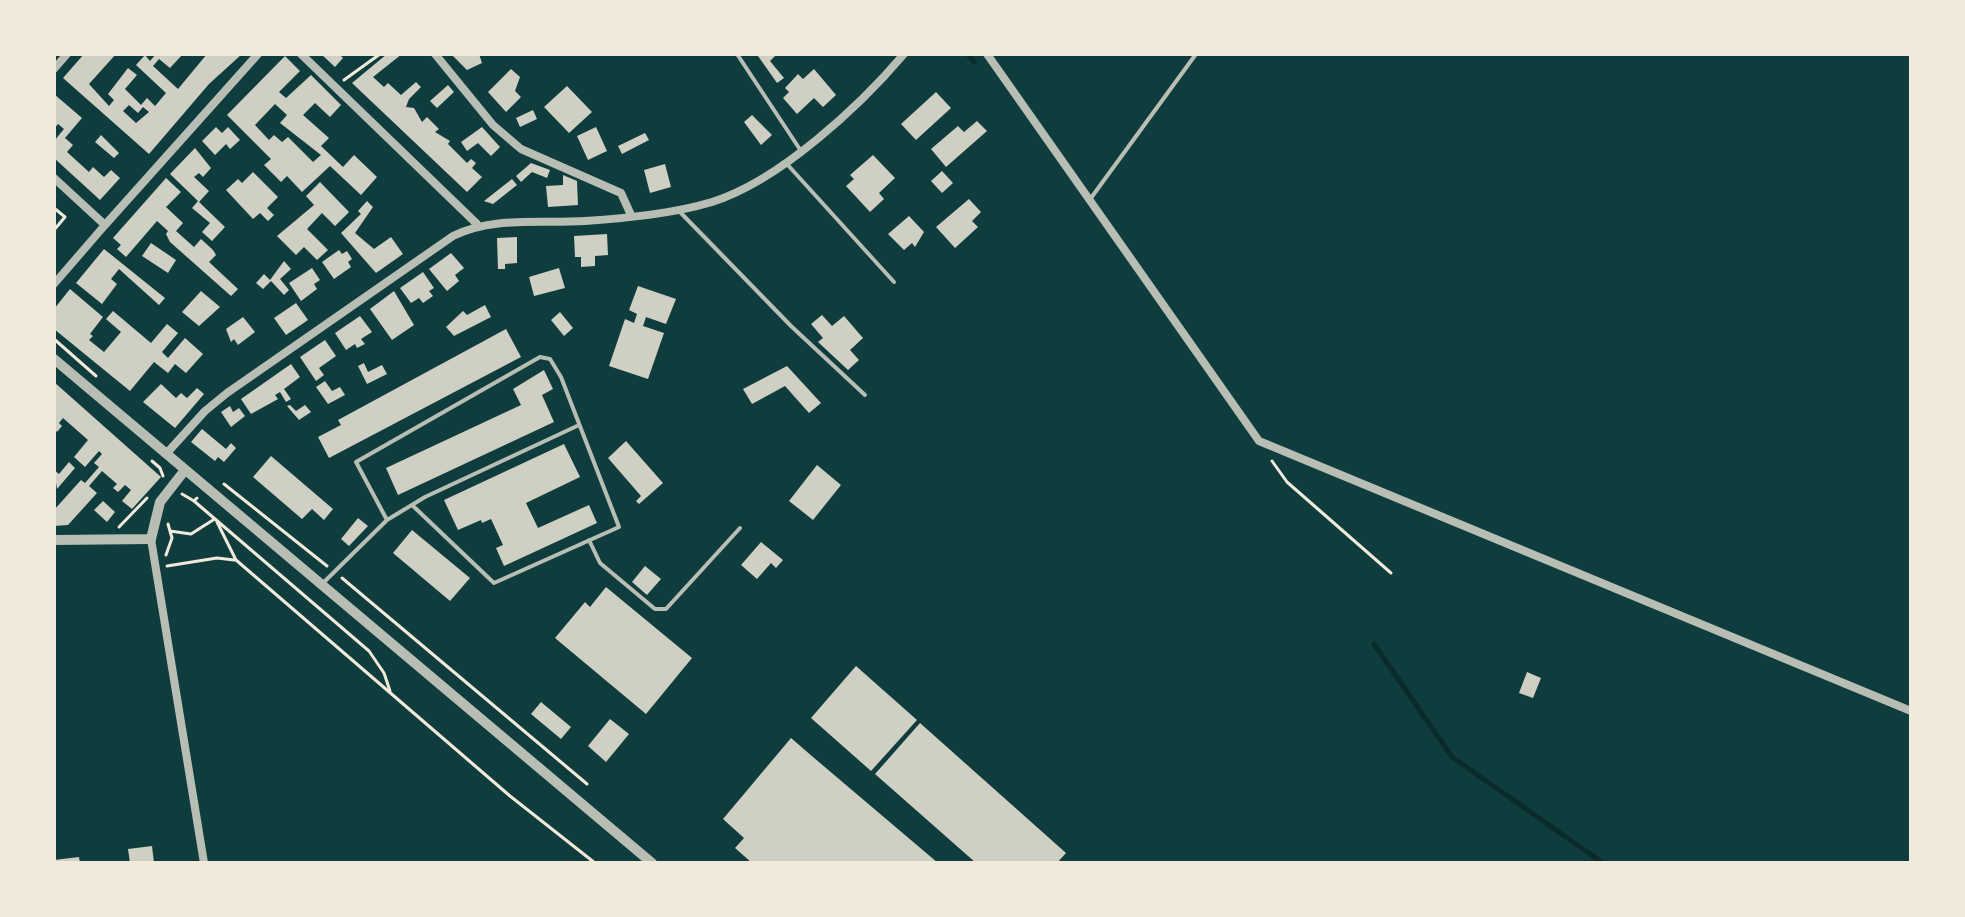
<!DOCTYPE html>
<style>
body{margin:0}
#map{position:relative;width:1965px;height:917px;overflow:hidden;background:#0f3d3e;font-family:"Exo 2",sans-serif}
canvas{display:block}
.frame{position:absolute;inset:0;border:56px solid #f1e9da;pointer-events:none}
</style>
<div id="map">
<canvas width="1965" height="917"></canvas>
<div class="frame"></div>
</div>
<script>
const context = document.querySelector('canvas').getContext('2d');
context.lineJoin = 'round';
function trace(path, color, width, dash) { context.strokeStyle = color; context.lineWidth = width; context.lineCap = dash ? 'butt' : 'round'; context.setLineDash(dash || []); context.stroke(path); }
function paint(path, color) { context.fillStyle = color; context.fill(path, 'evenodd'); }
trace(new Path2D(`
 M968,54l6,8
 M1374,644l78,113 151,106`), '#0a2a2b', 5);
paint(new Path2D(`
 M84,54h32l-27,30 20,22 5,-6 -6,-6 20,-26 9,7 -12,14 16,16 6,-7 8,8 11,-13 -30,-28 9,-10 5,6 6,-7h27l-13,14 -11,-9 -6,7 25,23 29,-35h35l-33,30 -60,70 -86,-76zM129,105l9,8 5,-6 6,5 -13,11 -13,-12z
 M321,54h18l4,4 -8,9z
 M387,54h15l-29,23 11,10 4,-4 13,12 15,-13 5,5 -12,12 -3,8 8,1 8,14 5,-5 12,12 -4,3 15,9 -2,3 19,19 4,-4 5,4 -4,5 10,9 -15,15 -115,-109z
 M451,54h28l3,9 -15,7z
 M760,54h17l-7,7 14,17 -7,5 -19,-27z
 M285,56l15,15 -21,21 7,6 25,-23 30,30 -11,12 -15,-14 -12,12 26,23 -8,8 22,21 11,-12 23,22 -16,18 -31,-29 -28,26 -15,-16 -6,6 -17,-17 7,-6 -44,-44zM275,104l12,11 -7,8 41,32 -8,7 -25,-25 -6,5 -8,-7 -5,5 -14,-15z
 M511,69l9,8 -5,14 6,6 -15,15 -18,-20z
 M814,69l22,26 -13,12 -9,-9 -17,16 -14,-16 6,-6 -4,-4 13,-14 5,5z
 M448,85l6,7 -17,16 -7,-7z
 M567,86l25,26 -23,21 -25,-26z
 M936,92l15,16 -35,32 -15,-16z
 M54,94l28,24 -17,20 8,7 -6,7 22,20 4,-5 11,10 7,-7 9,8 -20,22 -46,-42v-17l10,-12 -6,-5 -4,5z
 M533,110l4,9 -17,8 -4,-9z
 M752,115l20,20 -11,10 -17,-23z
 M977,121l10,10 -41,36 -15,-18 27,-23 6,6z
 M216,127l6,6 6,-6 12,13 -10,9 -4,-5 -11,11 -13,-14z
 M482,127l18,20 -9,9 -13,-13 -11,8 -6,-9z
 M596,127l11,24 -19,9 -11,-24z
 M645,133l4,7 -27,14 -4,-8z
 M101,135l18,18 -5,5 -19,-16z
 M195,148l16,20 -8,9 -4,-4 -5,4 15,14 -10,11 -29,-28z
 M873,155l22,23 -16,15 5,6 -14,13 -24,-26 8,-7 -4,-4z
 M531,163l19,7 -3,8 -15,-6 -11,10 -5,-6z
 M665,164l6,23 -21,6 -6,-23z
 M942,171l11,12 -11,10 -11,-12z
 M253,172l25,25 -11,11 7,7 -6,6 -8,-8 -7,6 -27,-29 12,-11 4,4z
 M563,175l14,6 1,24 -30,2 -2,-21 17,-1z
 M166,178l15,14 -15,15 17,16 -7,8 18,16 7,-8 12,11 3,5 -7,7 29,27 -7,7 -61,-54 -4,-8 2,-3 -11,-10 -31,36 -9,-8 4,-4 -8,-7z
 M512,179l5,6 -24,19 -9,-3z
 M320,182l29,30 -14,14 -13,-13 -15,16 21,21 -11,10 -13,-13 -8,8 -19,-19 37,-31 -8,-9z
 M969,199l12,13 -9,9 6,6 -23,21 -19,-21z
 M198,201l27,26 -13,14 -10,-9 8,-9 -18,-15z
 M367,201l6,6 -18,26 19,16 17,-12 12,17 -27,19 -35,-40 20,-19 -3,-3z
 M909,216l15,16 -9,15 -3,-4 -8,7 -16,-16z
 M607,234l1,21 -13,1v10l-14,1v-10h-6l-1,-21z
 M517,237v26l-12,1v5h-7l-1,-31z
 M151,243l25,17 -8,13 -26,-17z
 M104,249l61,49 -6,7 -40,-36 -8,10 6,5 -15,20 -26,-21z
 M339,250l3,4 5,-3 5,8 -4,3 3,5 -17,12 -12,-17z
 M451,253l13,15 -9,7 4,6 -12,10 -18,-22z
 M284,261l7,8 -11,10 9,11 -5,5 -13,-14 -8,8 -7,-6 8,-9 6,6z
 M312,268l8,12 -6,4 3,5 -16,12 -12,-18z
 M559,268l6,20 -31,8 -5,-19z
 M423,272l11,16 -5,3 4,5 -10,7 -4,-5 -8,5 -11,-15z
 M638,286l38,13 -10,25 -20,-7 -3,9 21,7 -16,46 -39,-13 16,-47 9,4 3,-9 -8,-4z
 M70,289l33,28 -13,17 3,2 -4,4 15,12 17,-20 -15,-13 7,-8 38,32 16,-19 11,9 -16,19 6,6 17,-20 18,16 -17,19 -11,-9 -7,9 -14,-11 -24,29 -76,-62v-20z
 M201,291l19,16 -21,19 -17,-14z
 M394,291l20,34 -22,15 -22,-31z
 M296,303l12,17 -22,15 -12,-17z
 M485,305l6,12 -37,19 -8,-9 17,-16 4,4z
 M560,312l13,16 -9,8 -13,-16z
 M822,315l10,11 12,-10 19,22 -13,12 9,10 -11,10 -30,-28 5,-4 -12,-14z
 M360,316l12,16 -11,7 4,5 -8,4 -2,-4 -9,6 -11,-17z
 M243,317l12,15 -17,13 -4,-6 -3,3 -5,-13z
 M506,329l15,28 -192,101 -11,-21 23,-12 -3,-5z
 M325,340l11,16 -17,12 5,7 -8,6 -16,-24z
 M364,363l4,9 14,-7 5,9 -20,10 -9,-18z
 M291,364l9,13 -16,12 7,10 -5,3 -6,-10 -5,3 3,4 -27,15 -10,-15z
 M787,366l34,37 -12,10 -24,-27 -33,18 -9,-15z
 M544,370l9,19 -11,6 12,27 -156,73 -12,-27 135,-63 -8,-16z
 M325,381l7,10 8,-4 5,8 -17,9 -12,-17z
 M54,382l107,95 -29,32 -10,-8 9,-11 -6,-5 -7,7 -5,-4 4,-4 -15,-13 -13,15 8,7 -29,32 -14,1v-16l27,-30 4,3 14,-16 -5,-4 8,-9 -3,-3 -14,16 -11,-10 14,-17 -25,-22 -4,5 3,3 -5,6 -3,-4z
 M161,384l15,14 5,-5 6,5 10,-10 7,6 -29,34 -32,-26z
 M290,405l6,6 9,-6 6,7 -12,8 -12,-14z
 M230,406l3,6 6,-4 6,8 -14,11 -10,-15z
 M202,429l24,20 5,-6 5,5 -12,14 -6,-5 -3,4 -24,-19z
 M626,441l37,42 -24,21 -3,-3 5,-5 -33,-38z
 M564,444l16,33 -54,26 12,25 51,-23 8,18 -93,43 -8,-18 7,-3 -12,-26 -9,4 -1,-3 -23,10 -14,-30z
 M271,456l62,53 -9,11 -12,-11 -10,10 -49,-42z
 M69,462l6,6 -18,21 -3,-19 5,4z
 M817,465l24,20 -28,35 -24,-19z
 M103,501l12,11 -8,10 -13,-12z
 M358,518l10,8 -19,20 -8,-7z
 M412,530l58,48 -20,23 -57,-48z
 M761,542l22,18 -7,8 -5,-5 -14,16 -16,-14z
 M645,566l16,13 -14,16 -15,-13z
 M606,587l86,71 -46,56 -91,-76 30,-36 5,5z
 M856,666l61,54 -46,51 -60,-53z
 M1527,672l14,6 -8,20 -14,-5z
 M541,702l30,25 -10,12 -30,-25z
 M610,719l19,15 -23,28 -18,-16z
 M920,723l146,130 -9,10h-81l-101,-89z
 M791,738l22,19 125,106h-186l-17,-15 9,-10 -21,-19z
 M152,846l2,17h-24l-2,-14z
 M79,857l1,6h-26v-3z`), '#cfcfc3');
trace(new Path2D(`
 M344,80l36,-26
 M54,208l11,9 -11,13
 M54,339l42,37
 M152,461l8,7 3,8
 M1272,461l15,21 104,91
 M224,484l103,82
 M182,494l12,7 3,-3
 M194,501l175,150 15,22 6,18
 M217,522l19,38 274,236 85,67
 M119,527l28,-29
 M170,531l21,3 22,-14
 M166,555l6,-17 -4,-14
 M167,566l50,-8 17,2
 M342,578l245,206`), '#f1e9da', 3);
trace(new Path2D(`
 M737,54l64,97
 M786,163l108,119
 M1091,198l105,-144
 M679,211l112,115 74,69
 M387,520l-31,-58 184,-105 10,2 11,18 58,150 -125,56 -82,-78
 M589,540l11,23 55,46h11l74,-81
 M323,583l64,-63 38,-23 152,-71`), '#b8beb3', 4);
trace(new Path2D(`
 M301,54l176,170
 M435,54l58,71 28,24 100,44 10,22
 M987,54l272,387 652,270
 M54,69l13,-15
 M54,178l51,47 -51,59
 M105,225l153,-171
 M166,454l39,-43 22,-18 226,-157c40,-20 87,-12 132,-15 41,-3 87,-7 127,-19 67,-21 147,-95 192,-148
 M151,539l53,324`), '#b8beb3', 8);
trace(new Path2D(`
 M54,359l598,504
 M54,540l97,-1 9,-37 25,-32`), '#b8beb3', 10);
</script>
